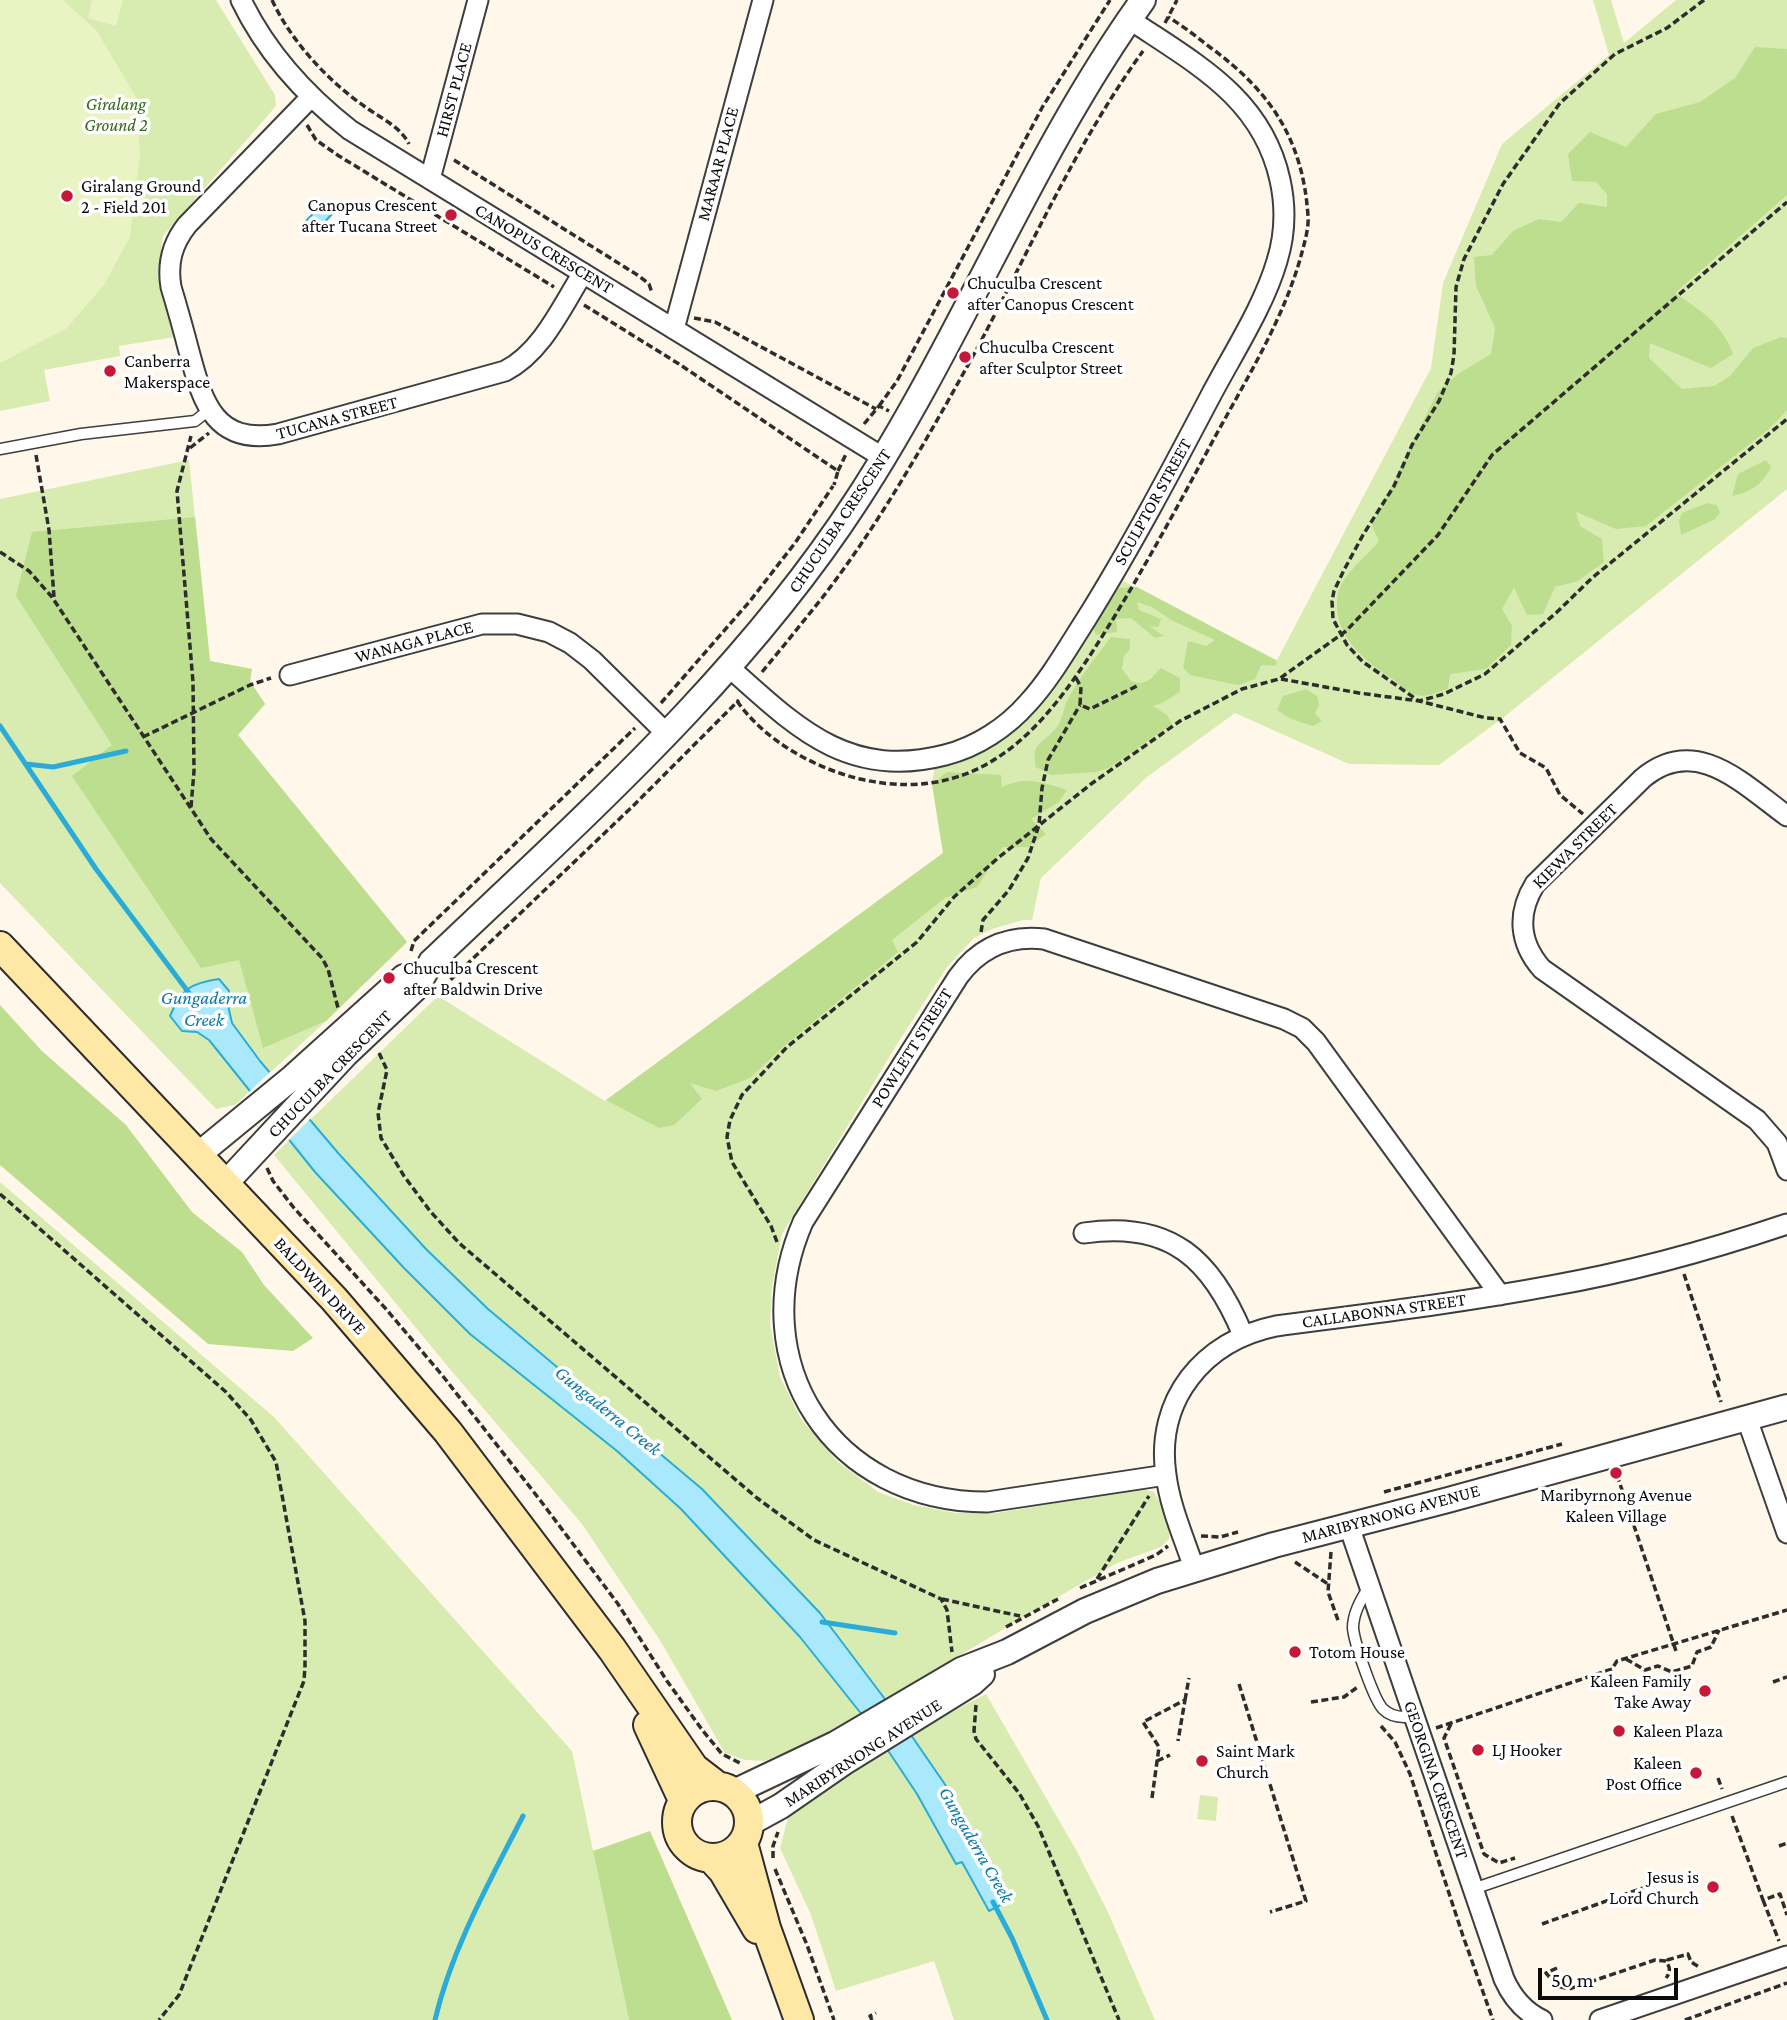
<!DOCTYPE html>
<style>
body{margin:0}
#map{position:relative;width:1787px;height:2020px;overflow:hidden;background:#fff8ea;font-family:"Crimson Pro",serif}
canvas{display:block}
.scale{position:absolute;left:1538px;top:1968px;width:140px;height:32px;box-sizing:border-box;border:4px solid #0b0b0b;border-top:0;padding-left:9px;font-size:21px;line-height:24px;white-space:nowrap;color:#0b0b0b;-webkit-text-stroke:5px #fff;paint-order:stroke}
</style>
<div id="map">
<canvas width="1787" height="2020"></canvas>
<div class="scale">50 m</div>
</div>
<script>
const context = document.querySelector('canvas').getContext('2d');
context.lineJoin = 'round';
function paint(path, color) { context.fillStyle = color; context.fill(path, 'evenodd'); }
function trace(path, color, width, dash) { context.strokeStyle = color; context.lineWidth = width; context.lineCap = dash ? 'butt' : 'round'; context.setLineDash(dash || []); context.stroke(path); }
function drawText(font, color, halo, rows, align = 'center') {
  context.font = font + ' "Crimson Pro",serif'; context.lineWidth = 7; context.setLineDash([]); context.textBaseline = 'middle'; context.strokeStyle = halo; context.fillStyle = color; for (const [text, x, y, turn = 0] of rows) {
    context.save(); context.translate(x, y); context.rotate((+turn || 0) * Math.PI / 180); context.textAlign = isNaN(turn) ? turn : align; if (halo) context.strokeText(text, 0, 0); context.fillText(text, 0, 0); context.restore();
  }
}
paint(new Path2D(`
 M0,0h216l59,95 1,11 -113,130 -5,37 17,64 -56,9 1,10 -76,14 6,31 -50,10z
 M1593,0h18l13,43 52,-43h111v489l-283,228 -65,48 -90,-1 -114,-51 -88,64 -106,101 -9,42h-9l-31,9 -18,9 -27,29 -48,74 -117,193 -10,53 -2,37 10,53 21,42 36,42 41,31 36,13 42,8h41l144,-24 13,3c9,15 16,30 15,47l-8,8 -44,16 -92,53 -195,118 -66,27 -19,-1 -20,-7 -64,-111 -79,-118 -133,-156 -175,-213 164,-159 167,105 338,-248 -11,-69 3,-19 30,-6 31,-17 28,-22 28,-29 71,-110 154,79 154,-292 12,-85 59,-139 107,-89z
 M189,460l21,201 42,8 -2,12 15,23 -27,31 169,207 -81,79 -91,84 -19,4 -216,-226v-384z
 M0,1182l274,235 298,334 57,269h-629z
 M986,1694l89,154 32,62 48,110h-201l-20,-59 -98,30 -25,-76 -31,-67 9,-34 62,-44 89,-52z
 M1200,1795l18,2 -2,24 -19,-2z`), '#d8ecb1');
paint(new Path2D(`
 M1755,47l32,2v146l-112,98c26,18 46,29 58,61l-22,14 -61,-25 -1,15 33,31 32,-3 16,-10 23,-28 28,-11 6,1v72l-17,18 -124,98 -30,3 -40,-17 4,14 22,13 2,23 -26,19 -23,6 -12,27 -16,1 -13,-27 -12,21 10,17 -1,19 -25,24 -36,5 -2,15c-10,3 -22,9 -32,6 -8,-2 -16,-10 -22,-15 -28,-18 -59,-42 -57,-79 1,-25 28,-42 42,-60l-7,-15 65,-133 21,-19 33,-20 4,-26 -19,-42 -2,-29 18,-2 21,-24 26,-12 22,3 18,-19 28,4v-13l-11,-12 -24,-1 -4,-27 22,-22 36,15 30,-33 44,-12 35,-24z
 M1766,460l5,7c-9,18 -20,25 -39,29l6,-22z
 M1707,503l10,2 3,8 -5,6 -34,16 -2,-14 3,-8z
 M195,517l15,144 42,8 -2,12 15,23 -27,31 169,207 -81,79 -63,27 -24,-88 -38,8 -129,-192 40,-31 -96,-149 16,-64z
 M1137,587l140,74 -2,5 -14,-1 -6,14 -17,6 -48,-10 -7,-7 5,-27 18,5 9,-6 -44,-20 -19,-13 -15,-5 2,8 22,9 -3,8 -9,-1 15,10 -9,2 -24,-20 -15,1 1,13 -21,3 -4,-8 27,-39z
 M1111,637l19,2v10l-6,7 -2,13 9,12c16,6 20,-3 30,-13l19,10v14l-18,11 -9,3 14,9 5,9 -63,44 -13,4 -45,3 -15,-8c-6,-26 8,-23 21,-40 6,-7 6,-18 10,-26 12,-23 28,-43 44,-64z
 M1306,689l11,7 2,9 -4,8 7,8 -9,5 -22,-7 -14,-9 6,-14z
 M947,772l54,3 1,12c23,-11 41,-5 65,3l-8,12 -28,17 15,15 -18,13h-25l-26,40 -32,11 -53,42 6,12 -114,94 -34,32 -34,13 -26,-8 12,16 -28,26 -15,3 -53,-28 337,-247 -11,-69z
 M0,1005l42,46 84,74 66,87 50,40 22,33 49,53 -20,13 -85,-7 -208,-179z
 M650,1831l82,189h-103l-36,-169z`), '#bede8f');
paint(new Path2D(`
 M0,0h63l34,31 39,66 4,59 -10,81 -26,48 -37,43 -67,35z
 M92,0h31l-7,26 -28,-8z`), '#e9f3c3');
const water = new Path2D(`
 M325,201l10,10 -19,20 -10,-10z
 M219,979l10,12 -1,14 4,18 28,38 79,93 87,95 62,60 214,180 118,124 80,106 44,64 40,66 -4,5 28,47 -19,10 -27,-49 -6,2 -39,-70 -42,-63 -75,-94 -119,-128 -64,-58 -147,-117 -66,-66 -89,-96 -106,-132 -12,-8 -15,-1 -12,-15c11,-27 21,-33 49,-37z`);
paint(water, '#aae8fb');
trace(water, '#2bacd8', 2);
paint(new Path2D(`
 M272,1070l40,47 -26,26 -39,-49z`), '#fff8ea');
trace(new Path2D(`
 M0,726l96,143 93,124
 M26,764l27,3 73,-16
 M822,1622l73,11
 M993,1902l19,36 35,82
 M435,2020c17,-72 55,-139 88,-204`), '#2bacd8', 5);
const service = new Path2D(`
 M0,449l81,-15 114,-13 14,-11
 M1368,1588c-7,12 -15,25 -15,40 1,14 21,72 30,81 9,9 20,9 31,7
 M1473,1889l314,-107`);
const minor = new Path2D(`
 M241,0c25,52 63,94 109,130l534,328
 M311,97l-124,128c-15,19 -20,38 -16,62 7,23 13,45 19,68 13,49 26,90 88,79l227,-63c37,-19 56,-63 78,-98
 M430,179l48,-179
 M674,329l89,-329
 M730,668c66,59 118,112 215,87 32,-8 62,-28 83,-52 22,-24 39,-54 57,-82 45,-72 85,-148 125,-224 22,-42 54,-91 67,-136 8,-26 9,-54 3,-81 -18,-83 -86,-117 -151,-161
 M290,675l192,-51h35l32,8 21,11 22,17 76,75
 M1787,816c-44,-32 -91,-82 -144,-38l-108,106c-18,29 -16,59 7,85l215,151 20,23 10,27
 M1084,1233c87,-13 128,27 159,102
 M1747,1419l40,114
 M1166,1475l-179,27c-154,0 -245,-139 -184,-280l155,-245c21,-29 50,-42 86,-38l240,80 18,9 14,14 184,253
 M1349,1526l155,453c8,18 19,32 38,41
 M1194,1568c-10,-30 -24,-61 -28,-93 -11,-75 37,-134 110,-149 91,-12 183,-23 274,-40 80,-14 160,-36 237,-62
 M1600,2020l187,-64`);
const tertiary = new Path2D(`
 M198,1155l95,-78 111,-100
 M225,1184l121,-130 71,-67 14,-25c152,-145 311,-285 426,-462 105,-161 174,-344 286,-500
 M734,1792l101,-48 126,-74 46,-18 78,-41 72,-30 117,-36 174,-45 339,-93
 M750,1823l31,-17 65,-45 126,-78 10,-9`);
const secondary = new Path2D(`
 M0,946l334,353 114,133 164,217 82,119 22,17
 M648,1725l35,75
 M677 1822a36 36 0 1 1 72 0a36 36 0 1 1-72 0Z
 M743,1843l23,85 33,92
 M711,1858l12,13 34,58`);
trace(service, '#3e3e3e', 13);
trace(minor, '#3e3e3e', 23);
trace(tertiary, '#3e3e3e', 28);
trace(secondary, '#2d2d2d', 32);
trace(new Path2D(`
 M272,0c19,41 55,80 92,106 16,12 36,20 45,38
 M1704,0l-37,28 -52,26 -55,49 -57,81 -39,75 -8,28 -2,68 -3,18 -12,28 -27,44 -18,41 -31,49 -19,35 -10,21 -2,10 1,18 14,26 16,17 56,39 25,-7 41,-20 71,-61 36,-35 195,-159
 M1165,23l12,-23
 M307,125l9,15 23,16 215,131
 M454,160l185,116 10,8 3,9
 M584,305l95,59 159,107 -4,14
 M694,318l21,4 13,7 148,80
 M879,406l18,-25 146,-275 67,-106
 M864,424l15,-18 10,5
 M190,448l19,-15
 M36,455l13,75 5,67
 M838,471l8,-17
 M0,552l29,19 23,26 159,242 111,119 6,11 10,39
 M762,672c20,-24 40,-49 60,-74 58,-75 105,-159 151,-242 55,-102 102,-211 170,-305
 M1076,678l5,9 -1,18 10,4 47,-23
 M1281,679l78,14 60,8 67,17 14,1 20,34 26,15 14,27 23,19
 M737,701c27,39 77,67 123,78 133,30 196,-67 256,-165 33,-55 63,-110 93,-166 33,-62 73,-124 92,-192 3,-12 8,-27 7,-40 -5,-76 -37,-124 -97,-168 -14,-11 -28,-22 -43,-31
 M661,703l89,-102 45,-58 38,-57
 M143,737l107,-52 21,-7
 M191,807l3,-36 -1,-89 -16,-191 14,-55
 M981,932l2,-12 26,-30 19,-32 11,-33 3,-37 6,-28 32,-55
 M411,951l3,-10 221,-213
 M443,987l190,-181 106,-106
 M379,1053l8,17 -9,43 3,25 23,38 26,35 29,32 298,255 57,42 127,59 6,11 5,42
 M267,1168l6,13 21,27 92,101 56,66 98,125 78,104 49,77 36,50 19,23 20,10
 M0,1194l226,198 25,28 25,42 29,159v45l-1,15 -125,314 -20,25
 M777,1242l-6,-16 -39,-64 -5,-25 3,-17 12,-25 45,-48 130,-105 37,-45 44,-39 93,-74 89,-63 62,-32 37,-10 67,-48 92,-96 54,-80 295,-253
 M1684,1274l35,106 -5,2 7,20
 M1617,1475l59,176
 M1384,1492l178,-48
 M1201,1536l19,1 18,-5
 M1331,1552l-3,40 11,31
 M1295,1562l33,22
 M1097,1579l52,-83
 M1080,1588l76,-33 12,-9
 M942,1599l78,17
 M1006,1627l52,-28
 M1626,1659l19,11 13,-4 14,6 20,-6 5,-14 14,-5 8,-17
 M1773,1682l14,-5
 M1239,1684l67,217 -36,11
 M1185,1700l4,-22
 M1311,1702l33,-5 15,-11
 M976,1705l-2,26 2,8 43,54 19,33 81,194
 M1451,1724l-7,14 40,116 15,9 16,-5
 M1381,1726l14,16 15,32 53,162 30,84
 M1436,1728l176,-59 5,-8 170,-51
 M1157,1761l13,-6
 M1718,1778l4,11
 M1152,1798l7,-51 -16,-25 42,-22 -7,41
 M1732,1816l31,84 17,-6 7,21
 M1779,1846l8,-3
 M773,1858v-12l5,-14
 M775,1869l32,76 27,75
 M1763,1900l16,41
 M1542,1924l112,-40
 M1667,1960l21,-6 3,8 8,5
 M1557,1968l-11,5 11,13 12,3 86,-29 11,1c4,6 5,11 0,17
 M872,2020l-2,-4 6,-3
 M1685,2020l102,-37`), '#2d2d2d', 3.5, [7, 3.5]);
trace(service, '#fff', 10);
trace(minor, '#fff', 19);
trace(tertiary, '#fff', 24);
trace(secondary, '#ffe8a5', 28);
for (const [x, y, r, color] of [
 [67,196,7,"#c6193a"],
 [451,215,7,"#c6193a"],
 [953,293,7,"#c6193a"],
 [965,357,7,"#c6193a"],
 [110,371,7,"#c6193a"],
 [389,978,7,"#c6193a"],
 [1616,1473,7,"#c6193a"],
 [1295,1652,7,"#c6193a"],
 [1705,1691,7,"#c6193a"],
 [1619,1731,7,"#c6193a"],
 [1478,1750,7,"#c6193a"],
 [1202,1761,7,"#c6193a"],
 [1696,1773,7,"#c6193a"],
 [1713,1887,7,"#c6193a"]
]) { const dot = new Path2D(); dot.arc(x, y, r, 0, 2 * Math.PI); context.fillStyle = color; context.fill(dot); trace(dot, '#fff', 2.5); }
drawText('18px', '#0b0b0b', '#fff', [
 ["HIRST PLACE",454,90,-75],
 ["MARAAR PLACE",718,164,-75],
 ["CANOPUS CRESCENT",544,249,31],
 ["TUCANA STREET",337,418,-15],
 ["SCULPTOR STREET",1153,502,-61],
 ["CHUCULBA CRESCENT",840,521,-56],
 ["WANAGA PLACE",414,642,-15],
 ["KIEWA STREET",1575,846,-45],
 ["POWLETT STREET",912,1048,-58],
 ["CHUCULBA CRESCENT",330,1074,-46],
 ["BALDWIN DRIVE",320,1286,47],
 ["CALLABONNA STREET",1384,1311,-8],
 ["MARIBYRNONG AVENUE",1391,1514,-15],
 ["MARIBYRNONG AVENUE",863,1753,-33],
 ["GEORGINA CRESCENT",1436,1780,71]
]);
drawText('italic 18px', '#346717', '#fff', [
 ["Giralang",116,104],
 ["Ground 2",116,125]
]);
drawText('18px', '#0b0b0b', '#fff', [
 ["Giralang Ground",81,186],
 ["2 - Field 201",81,207],
 ["Canopus Crescent",437,205,"right"],
 ["after Tucana Street",437,226,"right"],
 ["Chuculba Crescent",967,283],
 ["after Canopus Crescent",967,304],
 ["Chuculba Crescent",979,347],
 ["after Sculptor Street",979,368],
 ["Canberra",124,361],
 ["Makerspace",124,382],
 ["Chuculba Crescent",403,968],
 ["after Baldwin Drive",403,989],
 ["Maribyrnong Avenue",1616,1495,"center"],
 ["Kaleen Village",1616,1516,"center"],
 ["Totom House",1309,1652],
 ["Kaleen Family",1691,1681,"right"],
 ["Take Away",1691,1702,"right"],
 ["Kaleen Plaza",1633,1731],
 ["LJ Hooker",1492,1750],
 ["Saint Mark",1216,1751],
 ["Church",1216,1772],
 ["Kaleen",1682,1763,"right"],
 ["Post Office",1682,1784,"right"],
 ["Jesus is",1699,1877,"right"],
 ["Lord Church",1699,1898,"right"]
], 'left');
drawText('italic 19px', '#0c79a6', '#fff', [
 ["Gungaderra",204,998],
 ["Creek",204,1020],
 ["Gungaderra Creek",608,1411,39],
 ["Gungaderra Creek",976,1845,60]
]);
</script>
